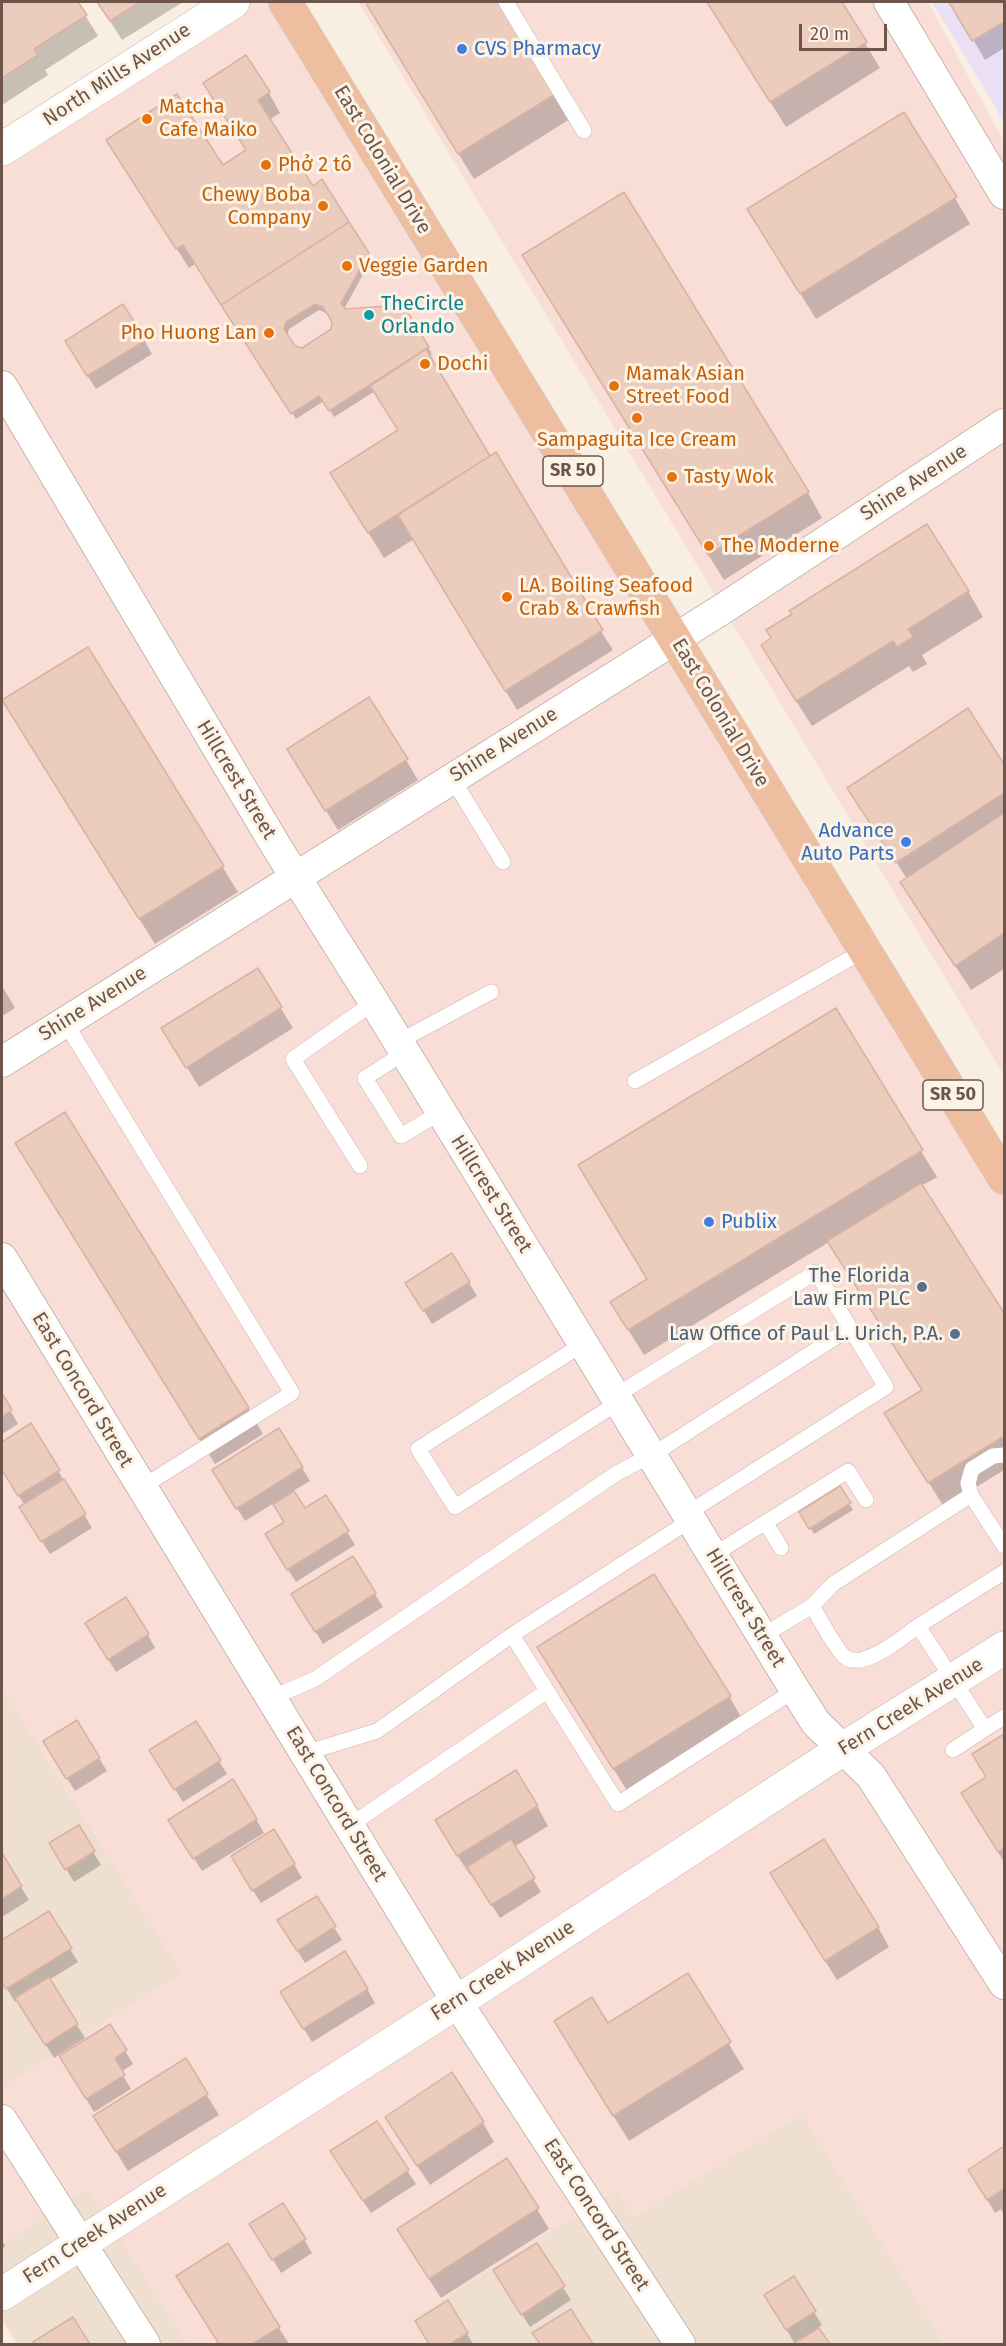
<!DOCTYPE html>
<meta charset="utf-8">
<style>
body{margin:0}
#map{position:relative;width:1006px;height:2346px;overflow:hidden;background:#f9eee2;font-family:"Fira Sans",sans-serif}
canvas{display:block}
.frame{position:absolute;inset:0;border:3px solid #6d554c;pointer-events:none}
.scale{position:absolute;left:799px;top:24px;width:88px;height:27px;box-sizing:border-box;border:3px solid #6d554c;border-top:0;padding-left:8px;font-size:18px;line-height:21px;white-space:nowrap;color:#6d554c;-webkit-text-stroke:4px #fcf3e7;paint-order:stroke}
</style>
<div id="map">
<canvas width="1006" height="2346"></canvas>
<div class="frame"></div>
<div class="scale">20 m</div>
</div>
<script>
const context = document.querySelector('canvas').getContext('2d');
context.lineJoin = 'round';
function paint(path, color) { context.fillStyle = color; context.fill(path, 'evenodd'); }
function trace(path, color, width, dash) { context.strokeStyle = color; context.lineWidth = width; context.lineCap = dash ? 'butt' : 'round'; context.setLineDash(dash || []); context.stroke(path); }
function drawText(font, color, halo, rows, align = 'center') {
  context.font = font + ' "Fira Sans",sans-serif'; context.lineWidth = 6; context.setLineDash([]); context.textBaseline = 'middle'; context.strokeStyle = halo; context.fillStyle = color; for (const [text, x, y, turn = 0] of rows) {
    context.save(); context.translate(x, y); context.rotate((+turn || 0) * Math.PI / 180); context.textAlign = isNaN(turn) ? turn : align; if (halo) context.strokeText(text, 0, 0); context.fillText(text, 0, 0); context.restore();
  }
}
paint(new Path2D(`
 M2,1687l180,286 -180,115z
 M802,2114l143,230h-516l-17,-26 205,-129 17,27z
 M88,2189l100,155h-171l-15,-25v-75z`), '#efdfd1');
paint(new Path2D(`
 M231,2h57l716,1177v1165h-59l-143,-230 -168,102 -18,-27 -204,129 17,26h-241l-100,-155 -86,55v-156l179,-115 -179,-286v-1538z
 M358,2h570l76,140v269l-14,11 14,25v628z`), '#f8ded7');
paint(new Path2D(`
 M932,2h72v121l-25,-44z`), '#ebdff5');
paint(new Path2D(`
 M2,2h75l21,34 -53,34 3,5 -46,30z
 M98,2h85l-61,38z
 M369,2h129l72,117 -96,60 -91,-147 -15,-27z
 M707,2h133l40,66 -94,59z
 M951,2h53v46l-19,12z
 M269,93l11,20 -11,7 43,68 59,72 -28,51 59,-4 30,47 -4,2 61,101 124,193 -96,60 -103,-171 -30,19 -37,-59 52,-68 -24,-40 -41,26 -10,-16 -28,18 -101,-155 -6,4 -69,-108 102,7 25,-16 -31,-48zM319,310l9,4 5,8 -1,8 -30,19 -8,-2 -7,-11 2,-7z
 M955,198l15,26 -154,95 -52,-84z
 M539,282l269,211 14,25 -98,62z
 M144,340l8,14 -56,35 -22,-34z
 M968,591l15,26 -61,38 5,9 -14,8 -4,-6 -97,60 -35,-55 -4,-32z
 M87,649l151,243 -83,52 -136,-217z
 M968,710l36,56v203l-33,21 -54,-82 -10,-29 -58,-91z
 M406,760l12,20 -80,50 -38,-61z
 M257,970l36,58 -94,59 -24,-39z
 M2,986l13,22 -13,8z
 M835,1010l102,167 -16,9 83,130v154l-60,37 -43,-68 22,-48 -94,-149 -185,113 -17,-27 22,-48z
 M32,1170l216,238 15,26 -48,30z
 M452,1255l25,41 -45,28 -17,-28z
 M2,1396l16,28 -16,10z
 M31,1425l61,103 -42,26 -21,-33 -4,-15 -23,-37v-26z
 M279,1430l31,51 -17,10 12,19 42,22 8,13 -59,37 -22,-34 12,-26 -12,-19 -29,18 -23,-37z
 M840,1488l13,22 -39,24 -13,-21z
 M352,1558l31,49 -60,37 -22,-36z
 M148,1635l7,13 -39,24 -22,-35z
 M554,1673l175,23 15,26 -115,72z
 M196,1723l31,51 -44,28 -24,-38z
 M1004,1736v126l-30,-49 14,-35 -14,-23z
 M52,1755l47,3 8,13 -32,20z
 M537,1806l11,20 -34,21 27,45 -41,26 -28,-44 -2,1 -22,-34z
 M256,1819l8,14 -62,38 -24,-38z
 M78,1827l23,38 -27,17 -15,-25z
 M2,1856l27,44 -27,17z
 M294,1864l8,14 -41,25 -21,-33z
 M783,1893l95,34 11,20 -52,33z
 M316,1898l26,42 -37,23 -18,-29z
 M48,1913l30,49 -29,18 36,58 -31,20 -36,-58 -3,2 -13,-22v-38z
 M687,1975l57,94 -115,72 -58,-94z
 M367,1989l8,14 -63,39 -23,-37z
 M110,2026l23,38 -12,8 10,17 -37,23 -25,-42z
 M185,2060l34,55 -91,56 -22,-35z
 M376,2123l40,61 -45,29 -32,-48z
 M483,2123l11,19 -64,43 -32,-48z
 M1004,2148v67l-3,-6 -6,4 -25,-43z
 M507,2160l42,69 -108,69 -31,-48z
 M283,2205l29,48 -31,20 -22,-36z
 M2,2239l3,7 -3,3z
 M227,2245l52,83 10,16h-70l-30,-48z
 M536,2245l35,55 -41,27 -27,-43z
 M447,2302l20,32 6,10h-43l-13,-23z
 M774,2309l40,3 8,13 -4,3 10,16h-33z
 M570,2311l21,33h-50l-7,-11z
 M73,2319l16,25h-53l-1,-1z`), '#0003');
const building = new Path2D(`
 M2,2h76l9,13 -53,34 4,6 -36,23z
 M97,2h43l-30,19z
 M368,2h132l57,91 -99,61 -91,-149z
 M707,2h135l25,40 -97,60z
 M949,2h55v20l-32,19z
 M246,55l24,37 -12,8 55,86 9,-7 27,43 -128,83 -38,-60 -7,4 -70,-109 71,-46 46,71 23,-15 -43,-67z
 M904,112l53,85 -157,97 -53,-85z
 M624,192l185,300 -101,63 -186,-300z
 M349,222l20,31 -28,50 4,6 58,-4 26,42 -100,64 -10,-15 -28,18 -70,-109zM315,304l8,3 9,15 -1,7 -29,19 -7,-2 -11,-17 2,-7z
 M123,304l23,36 -59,36 -22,-35z
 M426,349l64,107 -122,77 -38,-60 68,-43 -28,-44z
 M496,452l107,178 -98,61 -107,-176z
 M927,524l42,67 -61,38 5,8 -16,10 -4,-6 -97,60 -35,-56 10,-7 -5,-8 26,-16 -3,-3z
 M88,647l136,219 -85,53 -137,-219z
 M369,697l39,62 -83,52 -38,-62z
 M968,708l36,56v29l-108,70 -49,-75z
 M1004,813v120l-49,33 -55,-84z
 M258,968l24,39 -96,61 -25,-40z
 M836,1008l87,142 -295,180 -18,-28 37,-23 -69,-114z
 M65,1112l184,296 -50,31 -184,-296z
 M921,1183l83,130v123l-76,47 -44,-70 38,-23 -95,-149z
 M452,1253l18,29 -47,29 -18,-28z
 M2,1393l10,17 -10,7z
 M31,1423l29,47 -42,26 -16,-26v-28z
 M279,1428l24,39 -67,42 -24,-39z
 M64,1479l22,35 -45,28 -22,-35z
 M840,1486l11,17 -42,26 -10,-17z
 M294,1491l11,17 21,-13 23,36 -62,39 -22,-36 19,-12 -11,-18z
 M353,1556l23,37 -61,39 -24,-38z
 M654,1574l77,122 -118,73 -76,-122z
 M126,1597l23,37 -41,26 -23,-37z
 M77,1720l23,38 -34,21 -23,-38z
 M196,1721l25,39 -47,30 -25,-40z
 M1004,1734v114l-6,4 -37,-59 25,-16 -14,-23z
 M516,1770l22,36 -81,50 -22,-36z
 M233,1779l24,40 -64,40 -25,-39z
 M79,1825l16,26 -30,19 -16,-27z
 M274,1829l21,35 -43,27 -21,-35z
 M511,1839l24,39 -44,27 -24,-38z
 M824,1839l55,88 -54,34 -55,-88z
 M2,1853l20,33 -20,13z
 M317,1896l19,30 -39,25 -20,-31z
 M49,1911l23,37 -66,41 -4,-7v-42z
 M345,1951l23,38 -65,40 -23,-37z
 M688,1973l43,69 -118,74 -59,-95 38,-24 16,26z
 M49,1977l29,47 -33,21 -30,-47z
 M110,2024l17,26 -12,8 10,17 -39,24 -27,-43z
 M186,2058l22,36 -92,58 -23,-36z
 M452,2072l32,50 -67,44 -32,-49z
 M377,2121l32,49 -46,31 -33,-50z
 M1004,2146v43l-17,11 -19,-30z
 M507,2158l32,50 -110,71 -32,-50z
 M283,2203l23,36 -34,21 -23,-36z
 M228,2243l52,84 -28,17h-33l-43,-68z
 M537,2243l28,43 -44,29 -28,-45z
 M794,2276l22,35 -30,19 -22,-35z
 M448,2300l20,33 -18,11h-21l-14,-23z
 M571,2309l22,35h-53l-8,-11z
 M73,2317l17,27h-55l-2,-2z
 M819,2328l11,16h-38z`);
paint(building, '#ebccbd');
trace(building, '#dbb2a0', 1.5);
const service = new Path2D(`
 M506,2l78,129
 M452,778l51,84
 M65,1022l227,371 -150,94
 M398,1042l93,-50
 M404,1053l-39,25 36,58 40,-24
 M635,1081l230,-131
 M360,1166l-67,-107 81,-57
 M583,1344l-165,105 37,58 164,-105
 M615,1396l201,-124 70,115 -198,126
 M971,1495l-3,-12 4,-14 21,-13 11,-1
 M766,1523l15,25
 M713,1555l135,-84 18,29
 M812,1606l21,-22 138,-89 33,51
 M918,1626l86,-54
 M512,1635l106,169 177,-114
 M762,1636l50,-30c7,11 24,44 33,51 18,14 58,-20 73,-31l67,103 19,-12
 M271,1698l44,-19 302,-206 35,-18 198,-127
 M953,1750l32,-21
 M305,1753l72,-22 135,-96 179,-115
 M349,1826l198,-135`);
const minor = new Path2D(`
 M889,2l115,192
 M2,386l274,460 98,156 421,688 21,33 55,53 133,208
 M2,1062l722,-454 280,-184
 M2,1258l455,744 223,342
 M2,2120l143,224`);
const tertiary = new Path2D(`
 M2,2294l455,-292 386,-253 161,-101`);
const secondary = new Path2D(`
 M2,149l231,-147`);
const trunk = new Path2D(`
 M285,2l719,1176`);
trace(service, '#c8b5ab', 16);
trace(minor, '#c8b5ab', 32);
trace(tertiary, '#c8b5ab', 34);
trace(secondary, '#cdb7ab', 34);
trace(trunk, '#d6cfcd', 34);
trace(service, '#fff', 15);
trace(minor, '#fff', 30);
trace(tertiary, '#fff', 33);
trace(secondary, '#fff', 33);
trace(trunk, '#eebea1', 33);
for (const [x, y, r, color] of [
 [462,49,6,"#3f7fe0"],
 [147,119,6,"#e8710a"],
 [266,165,6,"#e8710a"],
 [323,206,6,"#e8710a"],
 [347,266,6,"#e8710a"],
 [369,315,6,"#0f9aa8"],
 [269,333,6,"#e8710a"],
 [425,364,6,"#e8710a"],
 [614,386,6,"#e8710a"],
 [637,418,6,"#e8710a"],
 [672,477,6,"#e8710a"],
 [709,546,6,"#e8710a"],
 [507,597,6,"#e8710a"],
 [906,842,6,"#3f7fe0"],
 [709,1222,6,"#3f7fe0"],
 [922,1287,6,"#5c6f8a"],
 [955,1334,6,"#5c6f8a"]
]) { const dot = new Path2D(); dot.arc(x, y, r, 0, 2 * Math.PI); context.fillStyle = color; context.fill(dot); trace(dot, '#fcf3e7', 2); }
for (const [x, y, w] of [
 [573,471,60],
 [953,1095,60]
]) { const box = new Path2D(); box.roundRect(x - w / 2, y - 15, w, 30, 4.5); context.fillStyle = '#fcf3e7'; context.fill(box); trace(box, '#6d554c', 1.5); }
drawText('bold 18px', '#6d554c', null, [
 ["SR 50",573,471],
 ["SR 50",953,1095]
]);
drawText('20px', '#366cbe', '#fcf3e7', [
 ["CVS Pharmacy",474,49],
 ["Advance",894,831,"right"],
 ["Auto Parts",894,854,"right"],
 ["Publix",721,1222]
], 'left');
drawText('20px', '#6d554c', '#fcf3e7', [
 ["North Mills Avenue",117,75,-33],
 ["East Colonial Drive",382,160,59],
 ["Shine Avenue",914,483,-33],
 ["East Colonial Drive",720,713,59],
 ["Shine Avenue",504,745,-32],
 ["Hillcrest Street",236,780,59],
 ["Shine Avenue",93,1004,-32],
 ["Hillcrest Street",491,1194,58],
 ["East Concord Street",82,1390,59],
 ["Hillcrest Street",745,1608,59],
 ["Fern Creek Avenue",911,1707,-32],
 ["East Concord Street",336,1804,59],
 ["Fern Creek Avenue",503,1971,-33],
 ["East Concord Street",596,2215,57],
 ["Fern Creek Avenue",95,2234,-33]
]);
drawText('20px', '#c56008', '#fcf3e7', [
 ["Matcha",159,107],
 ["Cafe Maiko",159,130],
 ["Phở 2 tô",278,165],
 ["Chewy Boba",311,195,"right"],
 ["Company",311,218,"right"],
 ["Veggie Garden",359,266],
 ["Pho Huong Lan",257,333,"right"],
 ["Dochi",437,364],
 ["Mamak Asian",626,374],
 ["Street Food",626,397],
 ["Sampaguita Ice Cream",637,440,"center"],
 ["Tasty Wok",684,477],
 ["The Moderne",721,546],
 ["LA. Boiling Seafood",519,586],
 ["Crab & Crawfish",519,609]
], 'left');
drawText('20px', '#0d838f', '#fcf3e7', [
 ["TheCircle",381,304],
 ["Orlando",381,327]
], 'left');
drawText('20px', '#4e5e75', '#fcf3e7', [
 ["The Florida",910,1276],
 ["Law Firm PLC",910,1299],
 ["Law Office of Paul L. Urich, P.A.",943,1334]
], 'right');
</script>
